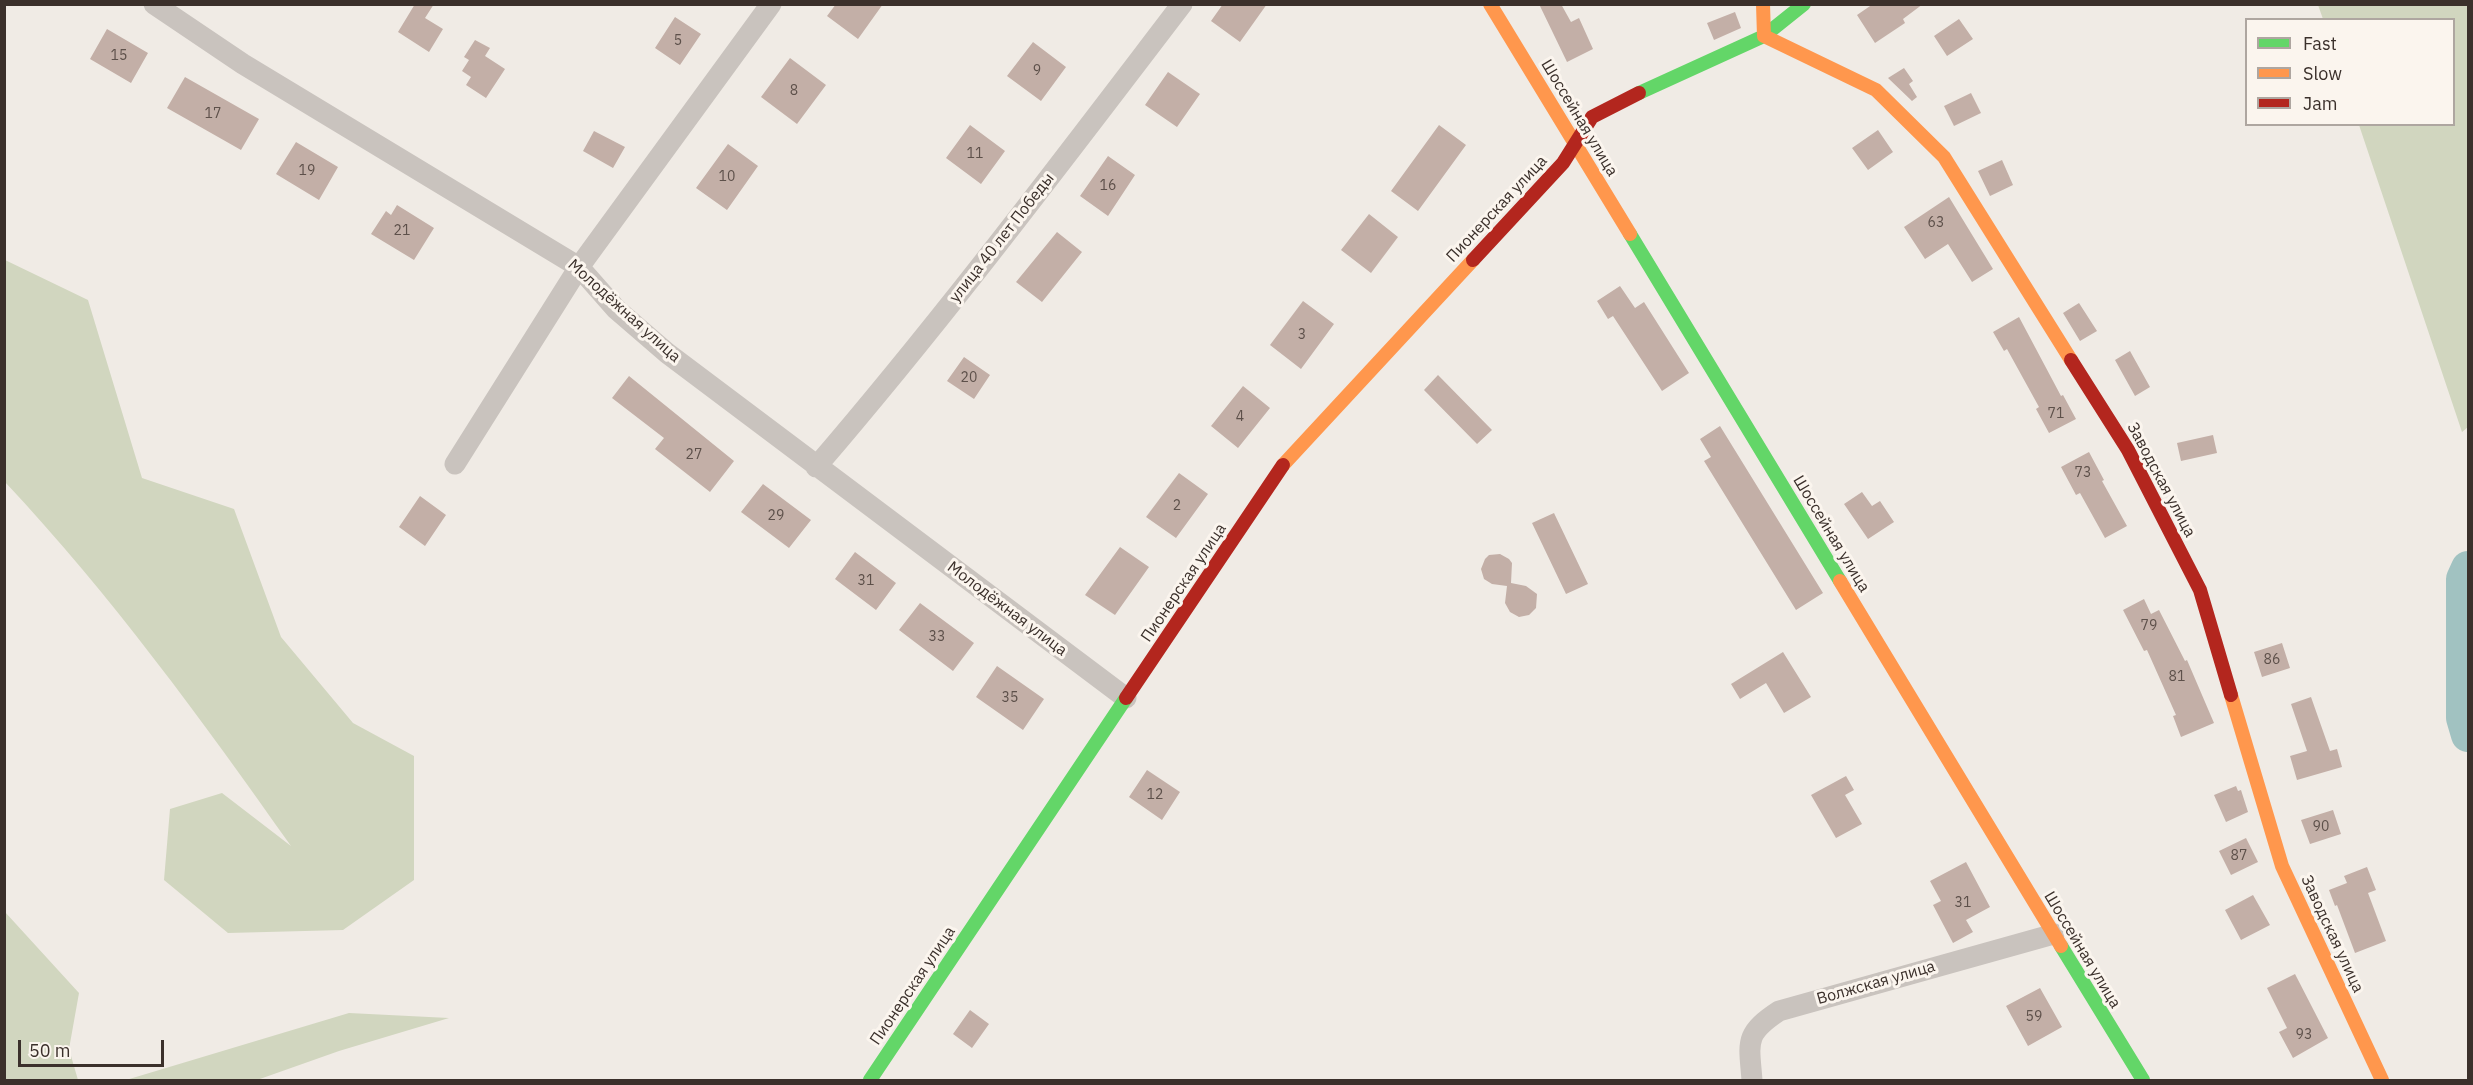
<!DOCTYPE html>
<meta charset="utf-8">
<style>
body{margin:0}
#map{position:relative;width:2473px;height:1085px;overflow:hidden;background:#f0ebe5;font-family:"IBM Plex Sans",sans-serif}
canvas{display:block}
.frame{position:absolute;inset:0;border:6px solid #3b302b;pointer-events:none}
.legend{position:absolute;left:2245px;top:18px;width:210px;height:108px;box-sizing:border-box;background:#fbf5ee;border:2px solid #aea6a0;margin:0;padding:8px 10px;list-style:none;font-size:18px;color:#3b302b}
.legend li{display:flex;align-items:center;gap:12px;height:30px}
.legend b{width:30px;border:2px solid #aea6a0}
.scale{position:absolute;left:18px;top:1040px;width:146px;height:27px;box-sizing:border-box;border:3px solid #3b302b;border-top:0;padding-left:8px;font-size:18px;line-height:21px;white-space:nowrap;color:#3b302b;-webkit-text-stroke:4px #fbf5ee;paint-order:stroke}
</style>
<div id="map">
<canvas width="2473" height="1085"></canvas>
<div class="frame"></div>
<ul class="legend">
<li><b style="height:8px;background:#63d668"></b>Fast</li>
<li><b style="height:8px;background:#ff974d"></b>Slow</li>
<li><b style="height:8px;background:#b3261e"></b>Jam</li>
</ul>
<div class="scale">50 m</div>
</div>
<script>
const context = document.querySelector('canvas').getContext('2d');
context.lineJoin = 'round';
function paint(path, color) { context.fillStyle = color; context.fill(path, 'evenodd'); }
function trace(path, color, width, dash) { context.strokeStyle = color; context.lineWidth = width; context.lineCap = dash ? 'butt' : 'round'; context.setLineDash(dash || []); context.stroke(path); }
function drawText(font, color, halo, rows, align = 'center') {
  context.font = font + ' "IBM Plex Sans",sans-serif'; context.lineWidth = 6; context.setLineDash([]); context.textBaseline = 'middle'; context.strokeStyle = halo; context.fillStyle = color; for (const [text, x, y, turn = 0] of rows) {
    context.save(); context.translate(x, y); context.rotate((+turn || 0) * Math.PI / 180); context.textAlign = isNaN(turn) ? turn : align; if (halo) context.strokeText(text, 0, 0); context.fillText(text, 0, 0); context.restore();
  }
}
paint(new Path2D(`
 M2318,5h150v422l-6,5 -103,-307 95,-1v-104l-131,-1z
 M5,260l83,40 54,178 92,31 47,128 72,86 61,33v124l-71,50 -115,3 -64,-53 6,-71 52,-16 69,53c-89,-126 -180,-251 -286,-364z
 M5,912l74,81 -10,56 9,31h-73z
 M349,1013l100,5 -110,33 -82,29h-131z`), '#d1d6bf');
trace(new Path2D(`
 M2468,568l-5,11v139l5,17`), '#a1c2c1', 34);
paint(new Path2D(`
 M415,4h19l-9,14 18,11 -14,23 -31,-20z
 M836,4h47l-25,35 -31,-23z
 M1223,4h44l-27,38 -29,-21z
 M1539,4h22l10,18 8,-4 14,31 -26,13z
 M1873,4h50l-20,15 2,4 -30,20 -18,-28z
 M1735,12l6,16 -27,12 -7,-17z
 M675,17l26,17 -21,31 -25,-17z
 M1959,19l14,20 -26,17 -13,-20z
 M107,29l41,24 -17,30 -41,-24z
 M475,40l15,8 -5,8 20,13 -19,29 -20,-13 5,-8 -9,-6 7,-11 -5,-3z
 M1033,42l33,25 -25,34 -34,-25z
 M790,58l36,27 -29,39 -36,-27z
 M1904,68l9,13 -4,3 8,13 -5,4 -24,-23z
 M1168,72l32,22 -23,33 -32,-22z
 M185,77l74,42 -18,31 -74,-42z
 M1971,93l10,20 -27,13 -10,-20z
 M970,125l35,26 -24,33 -35,-26z
 M1439,125l27,20 -48,66 -27,-20z
 M1878,130l15,22 -25,18 -16,-22z
 M594,131l31,16 -12,21 -30,-17z
 M296,142l42,25 -19,33 -43,-26z
 M728,144l30,22 -31,44 -31,-22z
 M1108,156l27,19 -27,41 -28,-20z
 M2002,160l11,25 -23,11 -12,-25z
 M1949,197l44,72 -21,13 -24,-38 -23,15 -21,-32z
 M397,205l37,23 -20,32 -43,-26 15,-23 5,4z
 M1369,214l29,23 -27,36 -30,-23z
 M1057,232l25,20 -40,50 -26,-20z
 M1620,286l15,22 9,-6 45,71 -27,18 -49,-75 -5,3 -11,-18z
 M1303,301l31,23 -33,45 -31,-24z
 M2079,303l18,28 -17,10 -17,-28z
 M2019,317l42,79 2,-1 13,24 -27,14 -13,-24 3,-2 -32,-58 -3,2 -11,-19z
 M2130,351l20,36 -15,9 -20,-36z
 M964,357l26,18 -16,24 -27,-18z
 M1438,375l54,55 -15,14 -53,-54z
 M629,376l105,85 -24,31 -55,-43 9,-11 -52,-40z
 M1243,386l27,22 -32,40 -27,-22z
 M1720,426l103,167 -27,17 -92,-149 7,-4 -11,-18z
 M2213,435l4,18 -36,8 -4,-18z
 M2089,452l15,28 -2,1 25,45 -22,12 -25,-45 -4,2 -15,-28z
 M1179,473l29,21 -32,44 -30,-21z
 M763,484l48,36 -22,28 -48,-36z
 M1862,492l10,14 8,-5 14,21 -26,17 -24,-35z
 M420,496l26,19 -21,31 -26,-19z
 M1554,513l34,71 -22,10 -34,-71z
 M1120,547l29,20 -34,48 -30,-20z
 M855,552l41,31 -20,27 -41,-31z
 M1500,554l9,5 3,4 -1,20 15,3 11,8 -1,14 -7,7 -10,2 -9,-5 -5,-9 2,-17 -15,-2 -8,-5 -3,-10 4,-10 4,-4z
 M2144,599l7,15 8,-4 26,51 2,-1 27,63 -33,14 -8,-21 3,-1 -29,-65 -3,1 -21,-41z
 M920,603l54,40 -21,28 -54,-41z
 M2282,643l8,25 -28,9 -8,-25z
 M1783,652l28,45 -27,16 -18,-30 -26,16 -9,-15z
 M997,666l47,33 -21,31 -47,-33z
 M2311,697l19,54 7,-2 5,18 -45,13 -7,-24 17,-5 -16,-47z
 M1147,770l33,22 -18,28 -33,-23z
 M1846,776l8,14 -9,5 17,29 -26,14 -25,-43z
 M2236,786l2,5 3,-1 7,22 -22,10 -12,-27z
 M2333,810l8,24 -31,10 -9,-24z
 M2246,838l12,24 -27,13 -12,-24z
 M1966,862l24,45 -24,13 7,12 -20,11 -20,-38 8,-4 -11,-20z
 M2367,867l9,23 -8,3 18,48 -31,12 -18,-48 -2,1 -6,-16 18,-7 -3,-7z
 M2253,895l17,30 -29,15 -16,-30z
 M2295,974l33,64 -35,20 -14,-26 8,-4 -20,-40z
 M2040,988l22,39 -34,19 -22,-40z
 M970,1010l19,14 -17,24 -19,-14z`), '#c3afa7');
trace(new Path2D(`
 M154,4l89,60 336,203 37,42 51,44 459,345
 M455,464l124,-197 192,-263
 M816,467c128,-149 246,-306 366,-463
 M1752,1080c-3,-38 -8,-46 27,-69l275,-77`), '#c9c3be', 21);
trace(new Path2D(`
 M1639,93l125,-57 40,-32
 M1630,234l210,347
 M2061,946l82,134
 M870,1080l256,-382`), '#63d668', 14);
trace(new Path2D(`
 M1490,4l140,230
 M1763,4l1,32 112,54 68,67 127,203
 M1283,465l190,-205
 M1840,581l221,365
 M2231,695l51,171 100,214`), '#ff974d', 14);
trace(new Path2D(`
 M1473,260l90,-97 29,-46 47,-24
 M2071,360l57,90 72,140 31,105
 M1126,698l157,-233`), '#b3261e', 14);
drawText('14px', '#5d504a', null, [
 ["5",678,41],
 ["15",119,56],
 ["9",1037,71],
 ["8",794,91],
 ["17",213,114],
 ["11",975,154],
 ["19",307,171],
 ["10",727,177],
 ["16",1108,186],
 ["63",1936,223],
 ["21",402,231],
 ["3",1302,335],
 ["20",969,378],
 ["71",2056,414],
 ["4",1240,417],
 ["27",694,455],
 ["73",2083,473],
 ["2",1177,506],
 ["29",776,516],
 ["31",866,581],
 ["79",2149,626],
 ["33",937,637],
 ["86",2272,660],
 ["81",2177,677],
 ["35",1010,698],
 ["12",1155,795],
 ["90",2321,827],
 ["87",2239,856],
 ["31",1963,903],
 ["59",2034,1017],
 ["93",2304,1035]
]);
drawText('16px', '#3b302b', '#fbf5ee', [
 ["Шоссейная улица",1579,118,59],
 ["Пионерская улица",1497,209,-47],
 ["улица 40 лет Победы",1002,238,-52],
 ["Молодёжная улица",624,311,42],
 ["Заводская улица",2161,480,62],
 ["Шоссейная улица",1831,534,59],
 ["Пионерская улица",1184,583,-56],
 ["Молодёжная улица",1007,609,37],
 ["Заводская улица",2332,934,65],
 ["Шоссейная улица",2082,950,59],
 ["Волжская улица",1876,983,-16],
 ["Пионерская улица",913,986,-56]
]);
</script>
